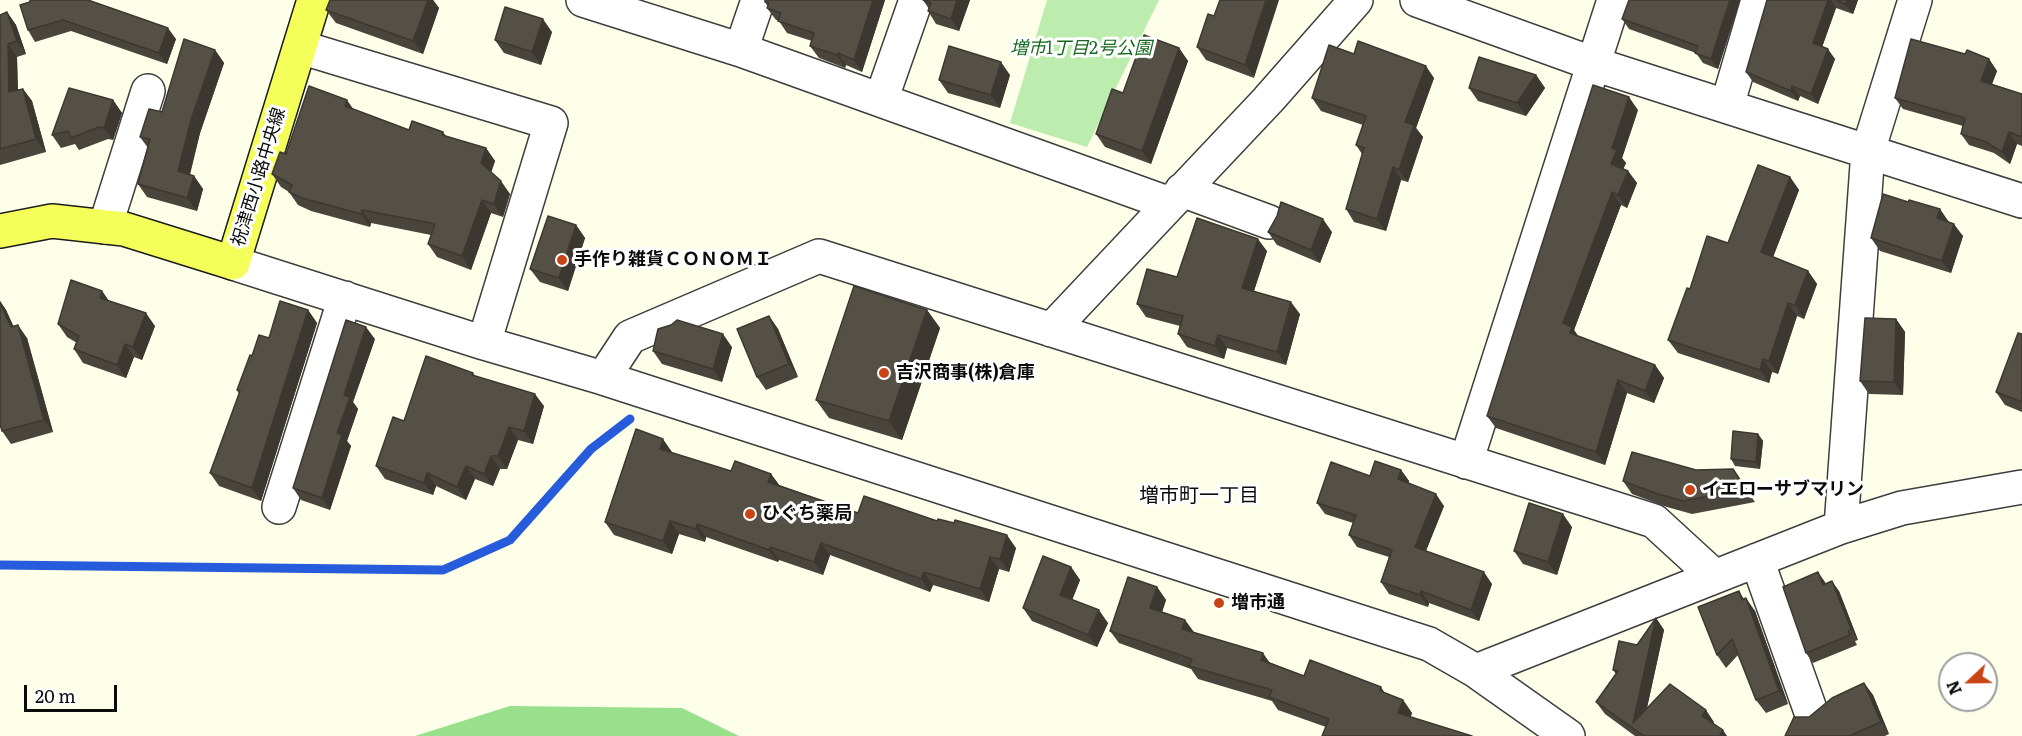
<!DOCTYPE html>
<meta charset="utf-8">
<style>
body{margin:0}
#map{position:relative;width:2022px;height:736px;overflow:hidden;background:#fdffe9;font-family:Literata,serif}
canvas{display:block}
.north{position:absolute;left:1938px;top:652px;width:60px;height:60px;box-sizing:border-box;background:#fff;border:2px solid #9d9d9d;border-radius:50%;rotate:248deg;font-size:16px;font-weight:700;line-height:24px;text-align:center;color:#0b0b0b}
.north::after{content:'';display:block;margin:auto;width:21px;height:27px;background:#c94415;clip-path:polygon(50% 0,100% 100%,50% 72%,0 100%)}
.scale{position:absolute;left:24px;top:685px;width:93px;height:27px;box-sizing:border-box;border:3px solid #0b0b0b;border-top:0;padding-left:8px;font-size:18px;line-height:21px;white-space:nowrap;color:#0b0b0b;-webkit-text-stroke:4px #fff;paint-order:stroke}
</style>
<div id="map">
<canvas width="2022" height="736"></canvas>
<div class="north">N</div>
<div class="scale">20 m</div>
</div>
<script>
const context = document.querySelector('canvas').getContext('2d');
context.lineJoin = 'round';
function paint(path, color) { context.fillStyle = color; context.fill(path, 'evenodd'); }
function trace(path, color, width, dash) { context.strokeStyle = color; context.lineWidth = width; context.lineCap = dash ? 'butt' : 'round'; context.setLineDash(dash || []); context.stroke(path); }
function drawText(font, color, halo, rows, align = 'center') {
  context.font = font + ' Literata,"Noto Sans JP",serif'; context.lineWidth = 6; context.setLineDash([]); context.textBaseline = 'middle'; context.strokeStyle = halo; context.fillStyle = color; for (const [text, x, y, turn = 0] of rows) {
    context.save(); context.translate(x, y); context.rotate((+turn || 0) * Math.PI / 180); context.textAlign = isNaN(turn) ? turn : align; if (halo) context.strokeText(text, 0, 0); context.fillText(text, 0, 0); context.restore();
  }
}
paint(new Path2D(`
 M1047,0h112l-72,147 -77,-24z`), '#bcedae');
paint(new Path2D(`
 M510,706l172,2 57,28h-324z`), '#98e08c');
trace(new Path2D(`
 M0,565l443,5 67,-30 81,-91 39,-30`), '#265bdc', 9);
const minor = new Path2D(`
 M583,0l158,50 429,154
 M1417,0l177,64 428,137
 M300,47l251,76 -67,220
 M741,50l17,-50
 M881,100l35,-100
 M1727,106l31,-106
 M1182,190l87,32
 M105,227l43,-136
 M233,263l251,80 119,35 826,266 47,27 92,65
 M1051,330l217,-230 88,-100
 M603,378l27,-41 189,-81 835,265 60,55
 M1466,462l148,-462
 M279,507l66,-209
 M1841,527l27,-376 47,-151
 M1757,560l54,152
 M1476,671l365,-144 61,-19 120,-21`);
const major = new Path2D(`
 M0,231l52,-10 72,8 109,34 81,-263`);
trace(minor, '#3e3e3e', 36);
trace(major, '#1c1c1c', 36);
trace(minor, '#fff', 33);
trace(major, '#f4ff59', 33);
paint(new Path2D(`
 M330,0h103l6,8 -16,46 -87,-31 -10,-13z
 M765,0h120l-23,72 -16,-7 -1,3 -26,-10 -9,-12 2,-5 -25,-8 -8,-12 -3,-1 -9,-12 1,-1 -3,-5z
 M923,0h47l-11,31 -23,-7 -8,-13 1,-2z
 M1740,0l-22,69 -15,-6 -7,-10 -67,-24 -7,-10z
 M1767,0h91l-5,14 -17,-6 -14,39 13,12 -17,45 -18,-8 -2,5 -45,-19 -7,-10z
 M20,5l156,34 -9,25 -96,-33 -36,11 -7,-12z
 M7,12l9,13 10,29 -9,3 1,33 5,-1 9,12 14,51 -46,13v-150z
 M1214,16l40,62 -48,-18 -9,-13z
 M552,32l-11,33 -37,-12 -9,-13z
 M1179,48l9,13 -37,103 -46,-17 -9,-13 27,-41z
 M215,50l9,13 -24,70 -10,42 4,1 9,13 -6,22 -50,-14 -9,-13 10,-36 -8,-11z
 M1354,54l80,24 -18,50 7,9 -15,45 -7,-2 -15,51 -32,-9 -8,-13 16,-55 -6,-9 7,-20 -42,-14 -9,-13z
 M1965,54l24,5 8,12 -5,13 30,10v52l-5,-2 -7,20 -16,-11 -25,-8 -8,-11 2,-8 -60,-17 -8,-11z
 M1010,75l-10,33 -52,-15 -9,-13z
 M1536,75l9,13 -19,28 -48,-15 -9,-13z
 M113,100l9,13 -9,27 -5,-1 -29,11 -4,-6 -14,4 -9,-13z
 M354,110l55,20 34,2 3,4 40,12 9,13 -4,11 19,22 -7,23 -12,-4 -20,57 -34,-13 -9,-13 3,-9 -60,-12 -1,4 -59,-16 -13,-6 -9,-13 -8,-5 -9,-13 14,-20z
 M1638,110l-16,48 4,5 -3,6 5,2 9,12 -10,25 -6,-3 -47,125 4,6 77,29 9,13 -10,25 -27,-10 -22,72 -109,-37 -9,-12z
 M1790,177l9,13 -26,67 35,14 9,13 -13,35 -7,-3 -19,58 -6,-2 -3,11 -91,-30 -10,-13 60,-97z
 M1949,222l14,14 -12,37 -71,-22 -9,-13z
 M576,225l9,13 -17,53 -28,-9 -10,-13z
 M1268,232h64l-12,31 -43,-18z
 M1267,251l-13,40 46,23 -14,51 -59,-17 -3,11 -37,-12 -9,-13 2,-8 -34,-9 -9,-13 40,-27z
 M102,291l7,10 46,25 -13,34 -8,-3 -8,21 -43,-15 -9,-14 3,-6 -10,-6 -9,-13z
 M0,301l6,9 7,16 14,12 26,94 -42,12 -9,-13 -2,-7z
 M308,310l9,13 -56,178 -42,-15 -9,-13 29,-79 -2,-4 15,-34 17,-18z
 M927,310l13,18 -38,112 -73,-22 -13,-18z
 M769,316l9,13 20,48 -32,13 -9,-13z
 M1896,319l9,13 -2,63 -34,-1 -9,-13z
 M2022,334v78l-17,-7 -9,-13z
 M375,339l-22,63 5,7 -11,32 4,5 -21,64 -29,-10 -8,-12z
 M732,347l-10,35 -60,-18 -9,-13z
 M473,373l2,3 69,30 -11,38 -15,-4 -11,29h-7l-7,17 -18,-7 -9,21 -30,-14 -3,9 -48,-16 -9,-13 28,-45z
 M1758,434l5,7 -3,28 -25,-3 -4,-7z
 M672,452v1l59,18 40,3 8,11 79,28 79,8 79,27 -7,24 -10,-3 -10,33 -56,-17 -3,7 -100,-37 -7,20 -44,-15 -1,2 -72,-25 -1,5 -26,-8 -7,20 -58,-19 -9,-13z
 M1733,469l22,33 -63,12 -25,-7 -35,-13 -9,-13 73,-11z
 M1401,470l8,11v2l35,23 -18,45 66,33 -13,37 -50,-18 -1,4 -39,-13 -8,-12 8,-25 -32,-10 -8,-12 4,-12 -28,-9 -8,-11 53,-27z
 M1572,527l-15,48 -34,-11 -9,-13z
 M1071,567l9,13 -8,20 36,23 -11,24 -65,-26 -9,-13z
 M1825,584l14,7 19,49 -3,1 2,4 -44,18 -7,-10z
 M1157,587l9,13 -4,12 23,8 9,12 110,44 77,11 4,6 18,7 9,13 -1,3 -85,11 -48,-17 -6,-9 -74,-22 -7,-10 -72,-26 -9,-12z
 M1739,591l5,8 11,12 33,93 -22,9 -10,-13 -18,-45 -12,13 -9,-13z
 M1656,618l8,12 -17,78 67,14 -1,1 14,13h-92l-30,-22 -9,-12 20,-28 -3,-4 24,-25z
 M1864,683l9,12 16,39 -4,2h-100l24,-19z`), '#49453c');
paint(new Path2D(`
 M428,0h5l6,8 -16,46 -10,-13z
 M873,0h12l-23,72 -8,-12z
 M957,0h13l-11,31 -8,-12z
 M1266,0h13l-25,78 -9,-13z
 M1730,0h10l-22,69 -7,-10z
 M1828,0h3l5,8 -16,45 -7,-10z
 M1847,0h11l-5,14 -8,-10z
 M7,12l9,13 10,29 -9,-13z
 M543,19l9,13 -11,33 -9,-13z
 M168,28l8,11 -9,25 -8,-11z
 M8,44l9,13 1,48 -9,-13z
 M1179,48l9,13 -37,103 -9,-13z
 M1828,49l7,10 -17,45 -7,-10z
 M215,50l9,13 -24,70 -13,51 -9,-13 13,-51z
 M838,53l8,12 -1,3 -8,-13z
 M1989,59l8,12 -8,21 -8,-11z
 M1001,62l9,13 -10,33 -9,-13z
 M1426,66l8,12 -18,50 7,9 -15,45 -9,-12 6,-48z
 M1536,75l9,13 -19,28 -9,-13z
 M1792,86l8,10 -2,5 -7,-10z
 M23,89l9,12 14,51 -10,-13z
 M1629,97l9,13 -16,48 4,5 -6,13 -9,-12 1,-16z
 M113,100l9,13 -9,27 -9,-12z
 M347,100l9,13 -11,-7z
 M2009,132l8,12 -7,20 -8,-12z
 M486,148l9,13 -5,15 -9,-13z
 M1393,167l8,13 -15,51 -9,-12z
 M1628,171l9,12 -10,25 -9,-13z
 M194,176l9,13 -6,22 -10,-13z
 M1790,177l9,13 -29,75 -9,-13z
 M501,181l9,13 -7,23 -9,-13z
 M1612,192l9,13 -47,125 7,10 -2,6 -16,-23z
 M482,200l9,13 -20,57 -9,-14z
 M1940,209l9,13 -12,-4z
 M362,210l9,13 -1,4 -9,-13z
 M1323,219l9,13 -12,31 -9,-13z
 M1954,224l9,12 -12,37 -9,-12z
 M576,225l9,13 -17,53 -9,-13z
 M1258,239l9,12 -16,49 -9,-12z
 M1808,271l9,13 -13,35 -9,-14z
 M102,291l9,13 -11,-6z
 M0,301l6,9 14,30 -9,-13 -11,-24z
 M1291,302l9,12 -14,51 -9,-13z
 M1788,303l9,13 -19,58 -9,-13z
 M308,310l9,13 -56,178 -9,-13z
 M927,310l13,18 -38,112 -13,-19z
 M146,313l9,13 -13,34 -9,-13z
 M769,316l9,13 20,48 -9,-13z
 M1896,319l9,13 -2,63 -9,-13z
 M18,325l9,13 26,94 -9,-12z
 M366,327l9,12 -22,63 5,7 -11,32 4,5 -21,64 -8,-12 22,-103z
 M723,334l9,13 -10,35 -9,-13z
 M1218,335l9,13 -3,11 -9,-13z
 M125,344l9,13 -8,21 -9,-13z
 M1763,359l9,13 -3,11 -9,-13z
 M1655,365l9,13 -10,25 -9,-12z
 M1618,380l9,13 -22,72 -9,-13z
 M535,394l9,12 -11,38 -9,-13z
 M509,427l9,13 -11,29 -9,-13z
 M1758,434l5,7 -3,28 -4,-7z
 M663,439l9,13 -3,10 -9,-13z
 M491,456l9,13 -7,17 -9,-12z
 M466,466l9,13 -9,21 -9,-13z
 M1401,470l8,11 -3,9 -8,-11z
 M427,473l9,13 -3,9 -9,-12z
 M771,474l9,12 -12,-4z
 M1436,494l8,12 -21,52 -8,-11z
 M1563,514l9,13 -15,48 -9,-13z
 M670,521l9,13 -7,20 -9,-13z
 M697,524l9,13 -1,5 -9,-13z
 M1007,535l9,13 -7,24 -9,-13z
 M821,543l9,12 -7,20 -9,-13z
 M770,547l9,13 -1,2 -9,-12z
 M990,557l9,12 -10,33 -9,-13z
 M1071,567l9,13 -11,28 -9,-13z
 M924,572l9,13 -3,7 -9,-13z
 M1484,572l8,12 -13,37 -8,-11z
 M1818,572l7,10 5,13 -7,-10z
 M1832,581l7,10 19,49 -7,-11z
 M1157,587l9,13 -7,21 -9,-13z
 M1421,591l8,12 -1,4 -8,-12z
 M1746,598l9,13 33,93 -9,-13z
 M1099,610l9,13 -11,24 -9,-12z
 M1656,618l8,12 -23,105 -8,-12z
 M1185,620l9,13 -12,-4z
 M1263,653l9,13 -11,-6z
 M1864,683l9,12 16,39 -8,-12z
 M1403,700l9,13 -5,12 -9,-12z
 M1706,710l8,12 -4,6 -8,-12z
 M1723,730l4,6h-7z`), '#3c3831');
const building = new Path2D(`
 M30,0h58l80,28 -9,25 -96,-33 -35,10 -8,-25 10,-3z
 M330,0h98l-15,41 -87,-31z
 M765,0h108l-19,60 -16,-7 -1,2 -27,-9 4,-13 -36,-12 3,-8 -14,-5 2,-5 -4,-1z
 M923,0h34l-6,19 -23,-8 3,-8z
 M1220,0h46l-21,65 -48,-18 11,-33 6,2z
 M1629,0h101l-19,59 -16,-6 3,-7 -76,-27z
 M1767,0h61l-15,43 15,6 -17,45 -19,-8 -1,5 -45,-19z
 M1836,0h11l-2,4z
 M505,7l38,12 -11,33 -37,-12z
 M7,12l10,29 -9,3 1,48 14,-3 13,50 -36,10v-134z
 M1144,35l35,13 -37,103 -46,-17 16,-45 11,4z
 M184,39l31,11 -24,70 -13,51 16,5 -7,22 -49,-14 12,-45 -10,-2 9,-28 13,3z
 M1911,39l54,15 2,-4 22,9 -8,22 41,13v43l-13,-5 -7,20 -16,-10 -25,-8 4,-16 -70,-20z
 M1358,41l68,25 -21,56 9,3 -15,45 -6,-3 -16,52 -31,-10 18,-61 -8,-3 10,-29 -54,-18 17,-53 25,9z
 M949,46l52,16 -10,33 -52,-15z
 M1479,57l57,18 -19,28 -48,-15z
 M1593,85l36,12 -17,51 5,2 -6,14 17,7 -10,24 -6,-3 -49,131 9,4 -2,6 85,32 -10,26 -27,-11 -22,72 -109,-36z
 M309,86l38,14 -2,6 64,24 3,-9 31,11 -1,3 44,13 -5,15 20,18 -7,23 -12,-4 -20,56 -34,-12 7,-20 -73,-14 -1,4 -59,-16 -13,-6 3,-7 -20,-11 8,-22 6,2z
 M69,88l44,12 -9,28 -5,-1 -28,11 -3,-7 -16,4z
 M1758,165l32,12 -29,75 47,19 -13,34 -7,-2 -19,58 -6,-2 -3,11 -92,-30 19,-52 3,1 17,-53 21,7z
 M1883,194l25,8 1,-2 31,9 -3,9 17,6 -12,37 -71,-23z
 M1281,202l42,17 -12,31 -43,-18 9,-16z
 M548,216l28,9 -17,53 -29,-9z
 M1197,218l61,21 -16,49 49,14 -14,50 -59,-17 -3,11 -37,-12 5,-18 -46,-12 10,-35 30,8z
 M71,280l31,11 -2,7 46,15 -13,34 -8,-3 -8,21 -43,-16 5,-13 -21,-12z
 M854,286l73,24 -38,111 -73,-21z
 M280,301l28,9 -56,178 -42,-15 30,-82 -3,-1 13,-35 2,1 7,-21 10,3z
 M0,303l11,24 7,-2 26,95 -42,11 -2,-7z
 M769,316l20,48 -32,13 -20,-48z
 M1865,318l31,1 -2,63 -34,-1z
 M346,320l20,7 -22,68 6,2 -13,36 5,2 -20,63 -29,-10z
 M677,320l46,14 -10,35 -60,-18 5,-22 13,-4z
 M2018,333l4,1v68l-26,-10z
 M426,356l47,17 -1,2 63,19 -11,37 -15,-4 -11,29h-7l-7,18 -18,-8 -9,21 -30,-14 -3,10 -48,-17 17,-49 11,4z
 M636,429l27,10 -3,10 71,22 4,-10 36,13 -3,8 90,31 6,-17 73,25 1,-2 16,4 1,-3 52,15 -7,24 -10,-2 -10,32 -56,-17 -3,7 -100,-36 -7,19 -44,-15 -1,3 -72,-26 -1,5 -26,-8 -7,20 -58,-19z
 M1733,431l25,3 -2,28 -25,-3z
 M1632,452l64,18 37,-1 13,20 -63,12 -25,-7 -35,-13z
 M1375,461l26,9 -3,9 38,15 -21,53 69,25 -13,38 -50,-19 -1,4 -39,-13 11,-32 -43,-15 7,-20 -39,-12 14,-41 39,14z
 M1529,503l34,11 -15,48 -34,-11z
 M1043,556l28,11 -11,28 39,15 -11,25 -65,-27z
 M1818,572l5,13 9,-4 19,48 -3,2 2,4 -44,18 -23,-66z
 M1128,577l29,10 -7,21 35,12 -3,9 81,24 -2,7 43,16 6,-16 71,27 -1,4 23,9 -5,13 74,23h-150l7,-17 -60,-22 3,-7 -83,-24 3,-7 -82,-28z
 M1739,591l3,9 4,-2 33,93 -23,9 -24,-61 -15,16 -19,-48z
 M1656,618l-23,105 37,-39 36,26 -4,6 21,14 -3,5 1,1h-77l-48,-34 22,-31 -5,-1 6,-29 18,4z
 M1864,683l17,39 -32,14h-64l9,-19h15l23,-19z`);
paint(building, '#555046');
trace(building, '#3c3831', 1.5);
for (const [x, y, r, color] of [
 [562,260,6,"#c94415"],
 [884,373,6,"#c94415"],
 [1690,490,6,"#c94415"],
 [750,514,6,"#c94415"],
 [1219,603,6,"#c94415"]
]) { const dot = new Path2D(); dot.arc(x, y, r, 0, 2 * Math.PI); context.fillStyle = color; context.fill(dot); trace(dot, '#fff', 2); }
drawText('italic 18px', '#15691e', '#fff', [
 ["増市1丁目2号公園",1081,49]
]);
drawText('18px', '#0b0b0b', '#fff', [
 ["祝津西小路中央線",259,177,-73]
]);
drawText('bold 18px', '#0b0b0b', '#fff', [
 ["手作り雑貨ＣＯＮＯＭＩ",574,260],
 ["吉沢商事(株)倉庫",896,373],
 ["イエローサブマリン",1702,490],
 ["ひぐち薬局",762,514],
 ["増市通",1231,603]
], 'left');
drawText('20px', '#0b0b0b', '#fff', [
 ["増市町一丁目",1199,496]
]);
</script>
